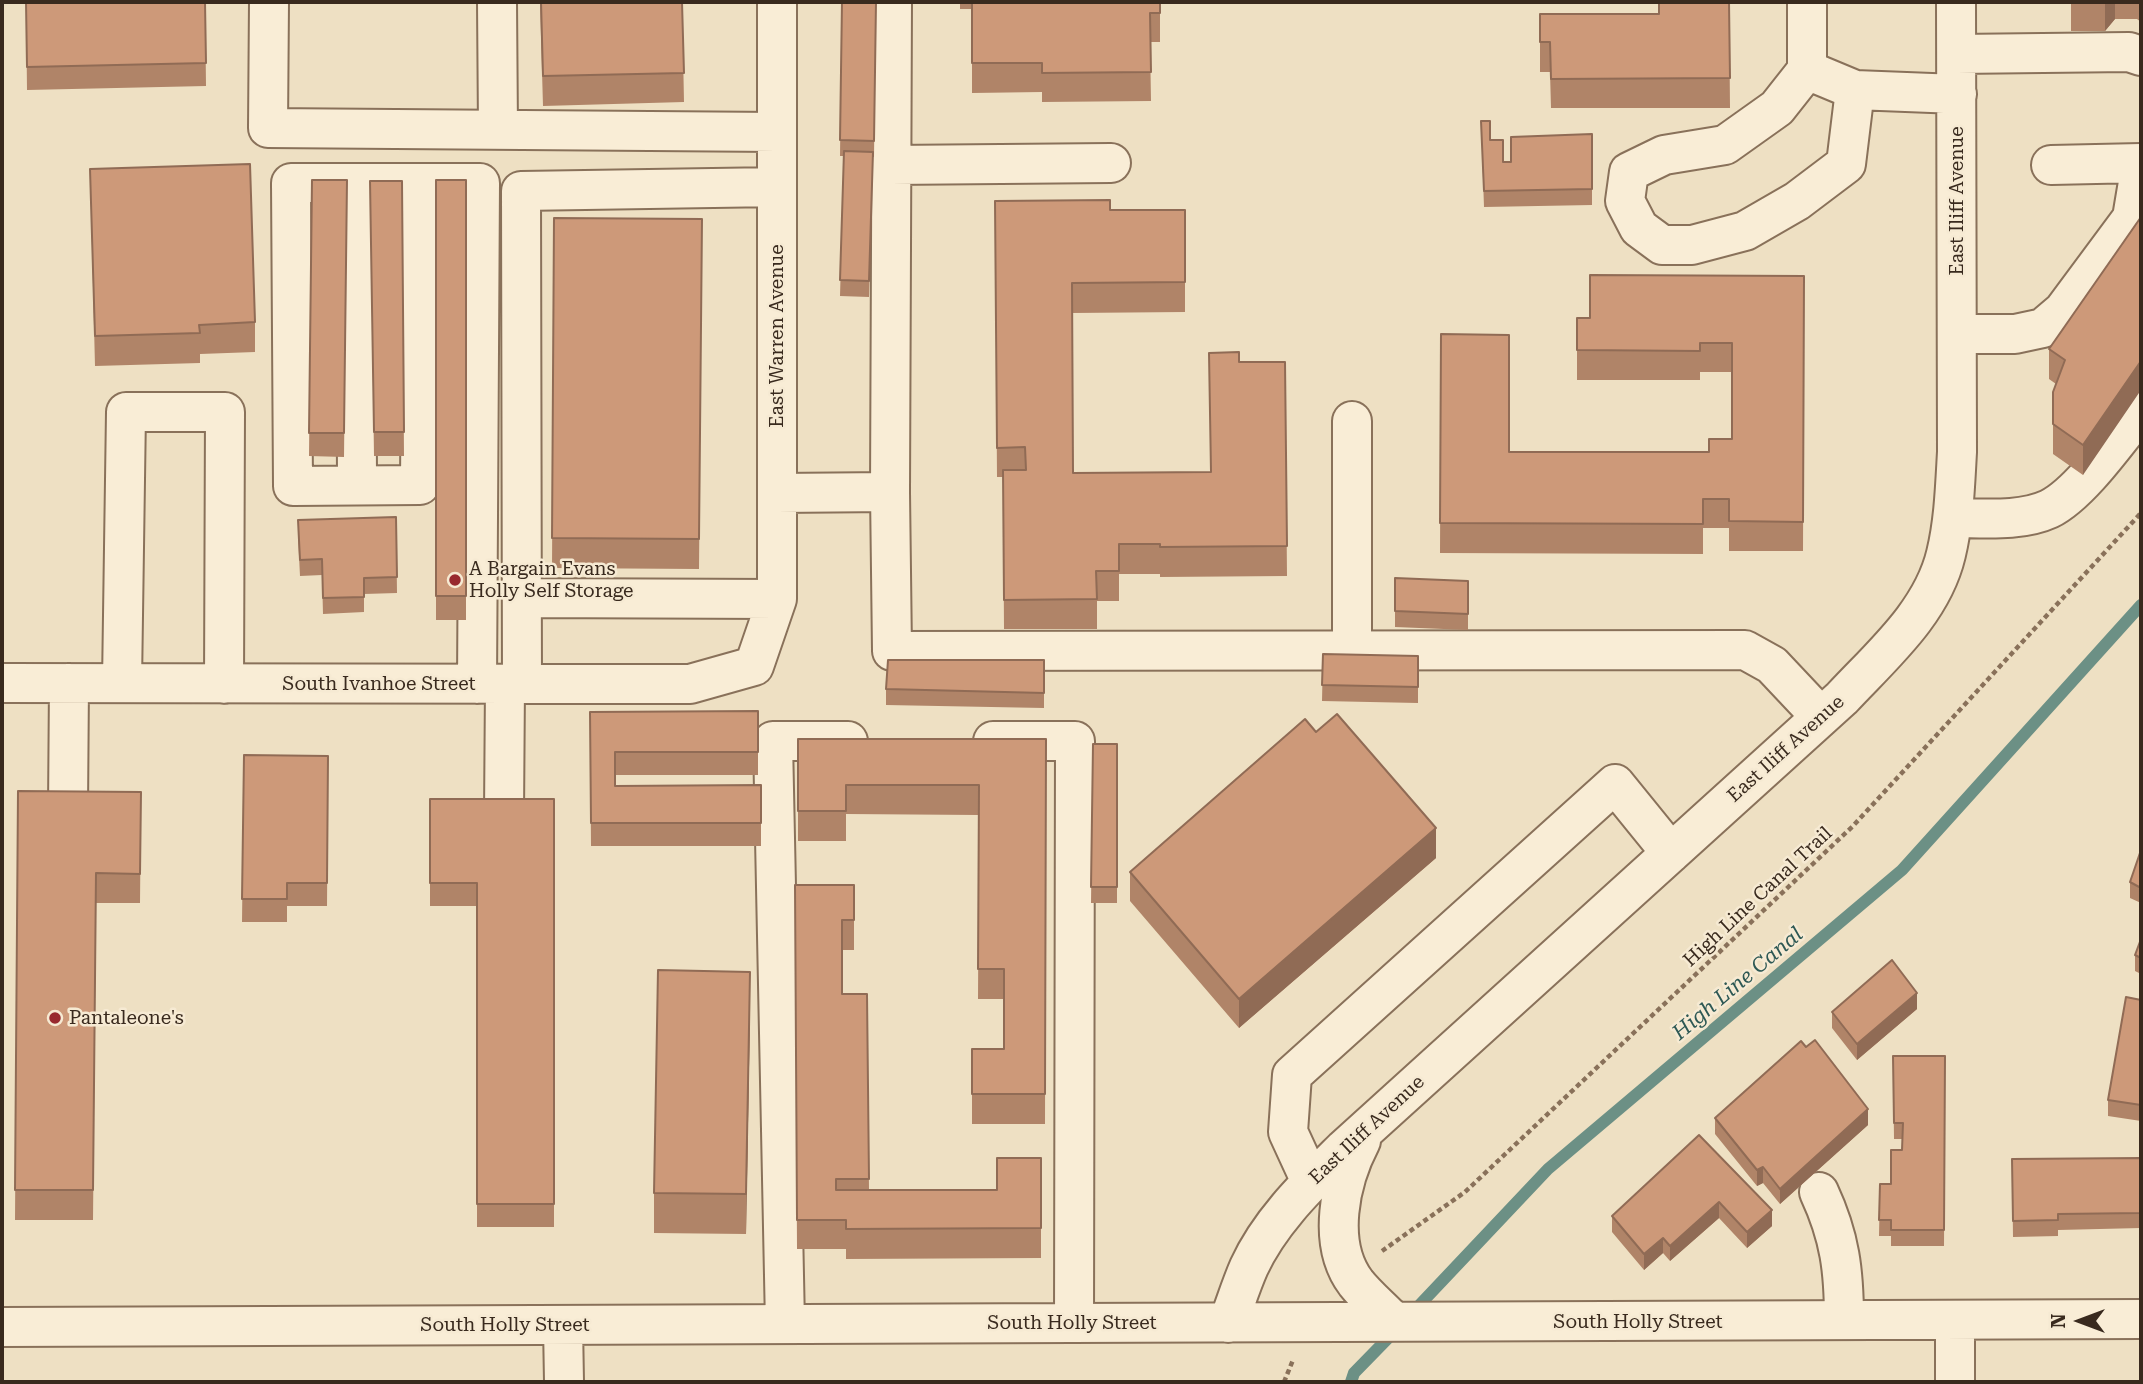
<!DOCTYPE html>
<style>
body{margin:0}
#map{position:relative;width:2143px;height:1384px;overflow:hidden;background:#eee0c3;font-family:"Roboto Serif",serif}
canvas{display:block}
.frame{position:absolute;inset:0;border:4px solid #392a1e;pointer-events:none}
.north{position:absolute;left:2045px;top:1286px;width:70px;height:70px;-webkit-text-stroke:5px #f6ead3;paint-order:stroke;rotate:270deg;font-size:19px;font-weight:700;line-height:28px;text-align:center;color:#392a1e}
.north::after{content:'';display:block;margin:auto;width:24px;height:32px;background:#392a1e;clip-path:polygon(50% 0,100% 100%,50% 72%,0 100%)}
</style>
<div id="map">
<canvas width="2143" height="1384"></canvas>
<div class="frame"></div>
<div class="north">N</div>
</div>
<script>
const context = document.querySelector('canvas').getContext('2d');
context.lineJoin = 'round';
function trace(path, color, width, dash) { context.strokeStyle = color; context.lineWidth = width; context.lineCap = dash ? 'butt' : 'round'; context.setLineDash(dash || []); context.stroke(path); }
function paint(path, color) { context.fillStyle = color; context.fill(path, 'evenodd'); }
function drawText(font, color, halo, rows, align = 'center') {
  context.font = font + ' "Roboto Serif",serif'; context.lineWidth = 5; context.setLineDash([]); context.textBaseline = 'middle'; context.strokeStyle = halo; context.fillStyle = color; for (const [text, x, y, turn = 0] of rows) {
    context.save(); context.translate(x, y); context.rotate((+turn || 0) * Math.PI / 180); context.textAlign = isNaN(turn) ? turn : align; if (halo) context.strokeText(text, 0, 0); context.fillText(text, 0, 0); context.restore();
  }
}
trace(new Path2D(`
 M1411,1314l137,-145 354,-299 239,-265
 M1351,1382l3,-9 42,-43`), '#6c9085', 12);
const minor = new Path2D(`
 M269,2l-1,126 509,4
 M497,2l1,128
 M1807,2v68l48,20 102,4
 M1957,54l172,-2 12,4
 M1807,70l-30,38 -52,37 -61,10 -35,17 -4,29 14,27 23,17h30l53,-14 52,-30 49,-37 9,-74
 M891,165l220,-2
 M2051,165l90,-2
 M356,183l1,302
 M422,183l-2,302 -127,1 -2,-303c63,0 126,0 189,0l-3,501
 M1957,334h58l28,-6 20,-17 69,-93 9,-54
 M890,492l2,-490
 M777,493l113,-1 2,159 853,-1 27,15 49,52
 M1953,518c30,0 68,4 96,-9 31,-15 70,-71 92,-98
 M523,598l254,1
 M1352,651v-230
 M2,683l688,1 64,-18 23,-67v-597
 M122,683l4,-271h99l-1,272
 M522,684l-1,-493 256,-4
 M993,741h82l-1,582
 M68,809l1,-126
 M504,814l1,-130
 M1361,1141c-21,40 -35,102 -5,142 11,14 26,26 38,39
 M1311,1182l-23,-50 4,-57 323,-291 56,69
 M1819,1192c21,45 25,79 25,128
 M1955,1320v62
 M1228,1323c7,-18 13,-38 21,-56 21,-46 60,-83 95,-118l498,-451c39,-42 90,-85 104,-144 8,-33 9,-67 11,-102l-1,-450
 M785,1324l-12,-583h75
 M563,1325l1,57
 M2,1327l2139,-8`);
trace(minor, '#89715a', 42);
trace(new Path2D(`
 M1382,1251l83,-59 388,-366 288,-313
 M1284,1382l9,-22`), '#89715a', 4.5, [5, 3.5]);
trace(minor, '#f9edd6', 38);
paint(new Path2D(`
 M26,2h179l1,84 -179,4z
 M540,2h142l2,100 -141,4z
 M842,2h34l-2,155h-1l-4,140 -29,-1 4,-140h-4z
 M960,2h200v40h-10l1,59 -109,1v-10l-70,1v-84h-12z
 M1729,2l1,106h-179l-1,-36h-10v-58h119z
 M2071,2h70v20l-4,-3h-22l-10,12h-34z
 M1481,121l9,19 13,22h8l81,-28v71l-108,2z
 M90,169l165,153v30l-55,2v9l-105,3z
 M312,180h35l-3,277 -35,-1z
 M436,180h30v440h-30z
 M370,181h32l2,275h-30z
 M995,201l115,9h75v102l-113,1 1,160 137,-1 29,-110h46l2,214 -127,1v-3h-41v27h-22v28h-93l-1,-152h-6z
 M2141,217l-58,258 -30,-21v-62l3,-8 -7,-5v-30z
 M554,218l148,1 -3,350 -147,-1z
 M1804,276l-1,275h-74v-23h-26v26l-263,-1 1,-219 68,118h200l23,-13v-67h-32v8h-123v-62h13z
 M396,517l1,76 -33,1v18l-41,2 -1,-39 -22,1 -2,-40z
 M1395,578l73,3v49l-73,-3z
 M1323,654l95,2v47l-96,-2z
 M1044,660v48l-158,-3v-16z
 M758,711v64h-143v11l146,-1v61h-170l-1,-134z
 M1316,732l120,126 -197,170 -109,-127v-29z
 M798,739h248l-1,385h-73v-75h32v-50h-26l1,-184 -133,-1v27h-48z
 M1093,744h24v159h-26z
 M244,755l84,1 -1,150h-40v16h-45z
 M18,791l123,1 -1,111h-44l-3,317h-78z
 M430,799h124v428h-77v-321h-47z
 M2141,850v53l-11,-5v-16z
 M795,885h59v65h-12v44h25l2,196h128l44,-32v100l-195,1v-10h-49z
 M2141,939v35l-6,-3v-16z
 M2141,1000v121l-33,-5v-16z
 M1917,1009l-60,51 -25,-32v-16z
 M750,1012l-4,222 -92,-1v-40z
 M1806,1047l62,78 -88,79 -17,-21 -6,3 -42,-52v-16z
 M1893,1056h52l-1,190h-53v-10h-12l1,-52h11l11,-34 1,-11h-9z
 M1699,1135l73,91 -25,22 -28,-30 -49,43 -7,-8 -19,17 -32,-38v-16z
 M2141,1158v70l-83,2v6l-45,1 -1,-78z`), '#b08468');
paint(new Path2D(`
 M2105,2h10v17l-10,12z
 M2141,361v29l-58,85v-30z
 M1436,828v30l-197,170v-29z
 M750,972v40l-4,222v-40z
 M1917,993v16l-60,51v-16z
 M1868,1109v16l-88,79v-15z
 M1763,1167v16l-6,3v-16z
 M1719,1202v16l-49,43v-15z
 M1772,1210v16l-25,22v-16z
 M1663,1238v15l-19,17v-16z`), '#906b55');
const building = new Path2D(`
 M26,2h179l1,61 -179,4z
 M541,2h141l2,71 -141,3z
 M842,2h34l-2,139 -34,-1z
 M972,2h188v11h-10l1,59 -109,1v-10h-70z
 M1659,2h70l1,76 -179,1 -1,-37h-10v-28h119z
 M1481,121h9v19h13v22h8v-25l81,-3v55l-108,2z
 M844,151l29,1 -4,129 -29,-1z
 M250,164l5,158 -56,3 1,8 -105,3 -5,-167z
 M312,180h35l-3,253h-35z
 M436,180h30v416h-30z
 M370,181h32l2,251h-30z
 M1110,200v10h75v72l-113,1 1,190 138,-1 -2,-119 30,-1v10h46l2,184 -127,1v-3h-41v27h-23l1,28 -93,1 -1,-130h23l-1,-23 -28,1 -2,-247z
 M2141,217v144l-58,84 -30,-21v-32l12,-32 -16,-11z
 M554,218l148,1 -3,320 -147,-1z
 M1590,275l214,1 -1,246 -74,-1v-22h-26v25l-263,-1 1,-189 68,1v117h200v-13h23v-96h-32v8l-123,-1v-32h13z
 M396,517l1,60 -33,1v19l-41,1 -1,-39 -22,1 -2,-40z
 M1395,578l73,3v33l-73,-3z
 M1323,654l95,2v31l-96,-2z
 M888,660h156v33l-158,-4z
 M758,711v41h-143v34l146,-1v38h-170l-1,-111z
 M1337,714l99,114 -197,171 -109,-127 175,-153 11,13z
 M798,739h248l-1,355h-73v-45h32v-80h-26l1,-184h-133v26h-48z
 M1093,744h24v143h-26z
 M244,755l84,1 -1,127h-40v16h-45z
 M18,791l123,1 -1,82 -44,-1 -3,317h-78z
 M430,799h124v405h-77v-321h-47z
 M2141,850v38l-11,-6z
 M795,885h59v35h-12v74h25l2,185h-33v11h161v-32h44v70l-195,1v-9h-49z
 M2141,939v19l-6,-3z
 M1892,960l25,33 -60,51 -25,-32z
 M658,970l92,2 -4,222 -92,-1z
 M2126,997l15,3v105l-33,-5z
 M1815,1040l53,69 -88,80 -17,-22 -6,3 -42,-52 86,-77 5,6z
 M1893,1056h52l-1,174h-53v-10h-12l1,-36h11v-34h11l1,-27h-9z
 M1699,1135l73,75 -25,22 -28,-30 -49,44 -7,-8 -19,16 -32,-38z
 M2141,1158v55l-83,1v6l-45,1 -1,-62z`);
paint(building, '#cd9979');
trace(building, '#906b55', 2);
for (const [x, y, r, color] of [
 [455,580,7,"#98292e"],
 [55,1018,7,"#98292e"]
]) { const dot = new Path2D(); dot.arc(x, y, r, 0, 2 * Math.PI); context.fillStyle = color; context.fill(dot); trace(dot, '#f6ead3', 2.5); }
drawText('19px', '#392a1e', '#f6ead3', [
 ["East Iliff Avenue",1957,201,-90],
 ["East Warren Avenue",777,336,-90],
 ["South Ivanhoe Street",379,684],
 ["East Iliff Avenue",1786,749,-42],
 ["High Line Canal Trail",1758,897,-43],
 ["East Iliff Avenue",1367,1130,-43],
 ["South Holly Street",1638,1322],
 ["South Holly Street",1072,1323],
 ["South Holly Street",505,1325]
]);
drawText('19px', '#392a1e', '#f6ead3', [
 ["A Bargain Evans",469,569],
 ["Holly Self Storage",469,591],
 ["Pantaleone's",69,1018]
], 'left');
drawText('italic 21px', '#2d5854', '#f6ead3', [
 ["High Line Canal",1738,984,-40]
]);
</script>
